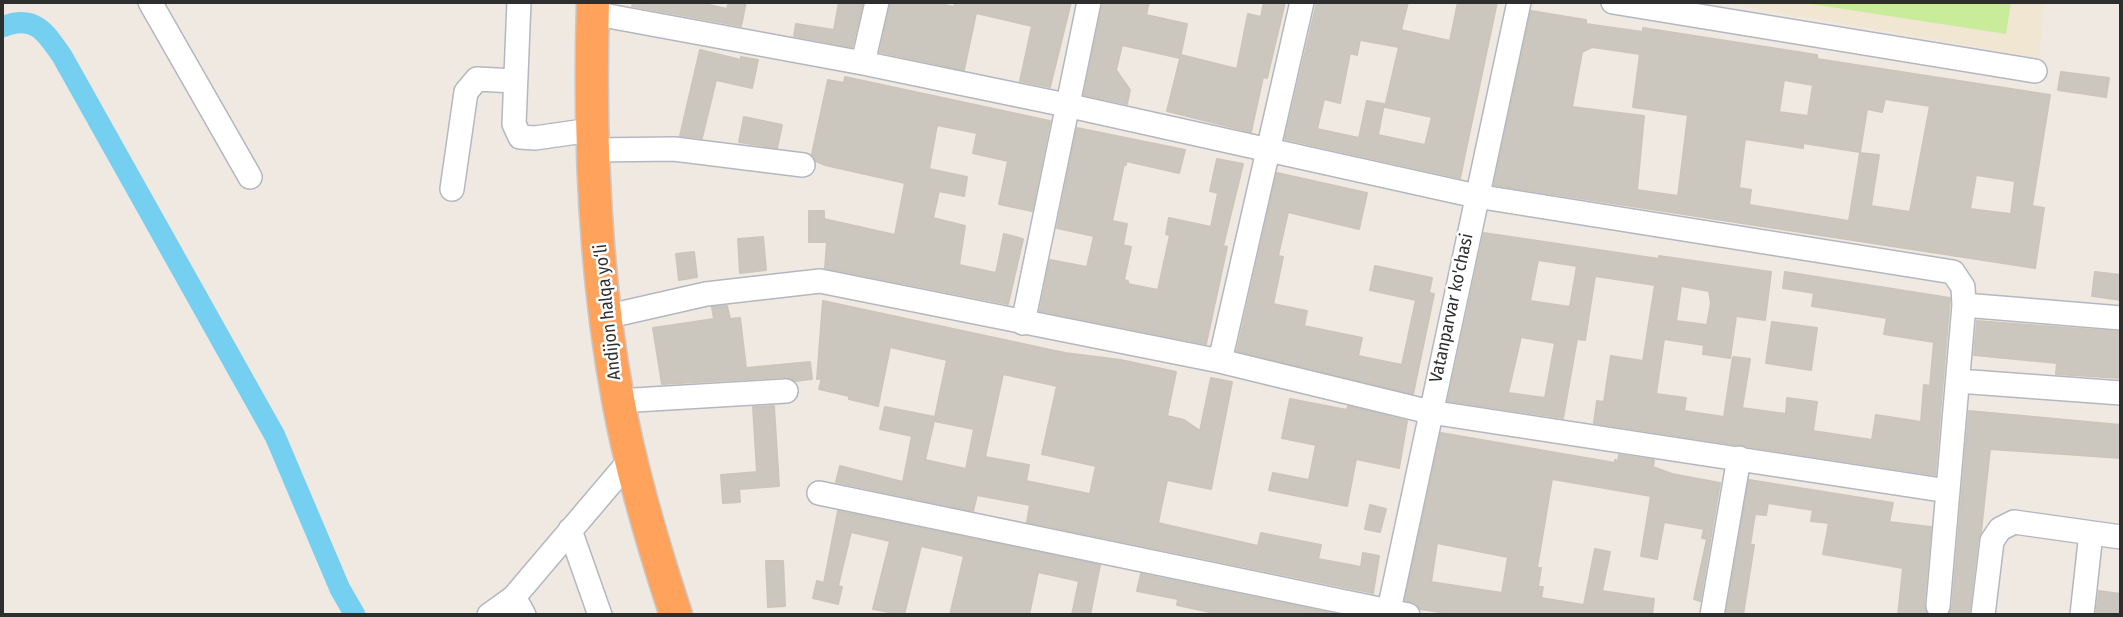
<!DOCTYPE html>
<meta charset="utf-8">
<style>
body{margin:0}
#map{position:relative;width:2123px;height:617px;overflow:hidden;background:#efe9e1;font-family:"Fira Sans Condensed",sans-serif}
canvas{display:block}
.frame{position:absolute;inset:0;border:4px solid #2e2e2e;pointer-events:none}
</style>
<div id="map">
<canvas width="2123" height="617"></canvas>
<div class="frame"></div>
</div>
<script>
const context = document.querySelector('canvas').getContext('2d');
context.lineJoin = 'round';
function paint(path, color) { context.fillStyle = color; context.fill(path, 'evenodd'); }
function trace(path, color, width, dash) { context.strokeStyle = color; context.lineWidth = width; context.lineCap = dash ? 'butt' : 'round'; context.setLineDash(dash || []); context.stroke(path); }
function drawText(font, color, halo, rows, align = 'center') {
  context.font = font + ' "Fira Sans Condensed",sans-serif'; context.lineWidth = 5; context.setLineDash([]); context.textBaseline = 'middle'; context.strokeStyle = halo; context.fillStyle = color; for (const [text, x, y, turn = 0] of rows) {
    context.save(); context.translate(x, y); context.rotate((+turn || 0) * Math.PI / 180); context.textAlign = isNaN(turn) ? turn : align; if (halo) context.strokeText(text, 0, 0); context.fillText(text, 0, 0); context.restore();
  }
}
paint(new Path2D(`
 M1719,2h325l-5,56z`), '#f0e6d1');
paint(new Path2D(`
 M1798,2h213l-5,32z`), '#c9ec9a');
trace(new Path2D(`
 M2,27c32,-13 43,4 60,29l213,380 65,153 15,26`), '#75cff0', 21);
const building = new Path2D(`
 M633,2h63l31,7 2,-7h17l-5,24 -109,-20z
 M839,2h24l-11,45 -58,-11 2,-12 38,6z
 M891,2h41l22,5 1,-5h116l-21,85 -30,-6 12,-55 -56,-13 -12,57 -84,-18z
 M1103,2h46l-3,13 41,9 -7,34 -58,-13 -6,25 14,20 -3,14 -43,-9z
 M1264,2h21l-18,76 -4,-1 -12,55 -84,-21 14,-56 56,14 11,-55 13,3z
 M1317,2h91l-7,28 49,11 8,-39h39l-37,176 -175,-39zM1360,40l39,7 -14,60 47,10 -7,28 -47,-10 6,-31 -17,-3 -8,37 -42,-9 7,-30 16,4 10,-50 7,2z
 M1531,11l55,9v4l57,8v-4l174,27v4l233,36 -18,111 12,2 -9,60 -541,-83zM1592,47l48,7 -7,53 55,8 -10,81 -41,-6 7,-74 -72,-9 10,-55zM1784,80l29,5 -5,31 -29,-4zM1885,99l45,7 -20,106 -39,-6 8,-51 -19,-2 -11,68 -100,-16 2,-15 -12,-2 6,-49 58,9v-5l57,9 7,-43 15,3zM1976,175l39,6 -4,33 -41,-5z
 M700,50l41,10v-3l17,3 -6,28 -36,-8 -14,58 -22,-2z
 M2061,72l48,6 -3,19 -48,-7z
 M845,77l205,44 -18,90 -33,-7 9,-43 -35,-8 4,-20 -40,-8 -8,44 38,8 -3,19 -25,-5 -6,27 32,8 -6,39 37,8 8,-39 19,5 -15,65 -183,-36 2,-26h-18v-31h15v8l71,16 10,-52 -80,-18 -9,-4 -4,-7 16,-74 16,3z
 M744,117l38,8 -5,23 -38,-6z
 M1077,128l108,22 -6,23 -53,-12v4l-2,-1 -12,57 15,3 -4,21 8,2 -7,33 4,1v3l30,6 12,-55 -4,-1 3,-16 42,9 7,-34 -8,-2 7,-32 26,5 -20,82 4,1 -21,97 -166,-33 10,-51 37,7 7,-31 -37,-8z
 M1277,173l90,20 -8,36 -71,-17 -10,44 5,1 -10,47 34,7 -3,15 58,12 -4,18 44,9 14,-65 -46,-10 5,-24 57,12 -3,15 5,1 -21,100 -176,-43z
 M1484,233l175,26v-3l112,16 -6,48 -29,-4 -6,42 -27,-4 1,-9 -40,-6 -8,55 30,4 -2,13 40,6 9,-60 17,2 -8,49 44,6 1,-16 30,4 -4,29 59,9 4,-25 45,7 3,-37 6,1 4,-44 -50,-8 3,-16 -75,-12 2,-13 -31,-5 2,-16 165,26 -15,177 -341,-52 3,-22 7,1 7,-46 32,5 12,-76 -60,-9 -10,64 -8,-1 -14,79 -115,-17zM1538,260l39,6 -7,41 -40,-6zM1681,286l28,5 2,12 -4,22 -31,-4zM1521,337l34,6 -10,55 -37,-5z
 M763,237l3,33 -26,3 -2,-34z
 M694,252l3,25 -18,3 -3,-26z
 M2095,272l26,3v25l-29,-4z
 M823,301l242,52 56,7 55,12 -9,44 17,4 16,11 11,-53 21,4 -21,107 -44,-9 -9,43 100,23 3,-13 60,12 -3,14 43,8 2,-14 16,3 -6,37 -346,-71 3,-17 -53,-10 -4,16 -137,-29 4,-16 63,16 9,-46 -32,-7 5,-22 50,10 12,-57 -57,-13 -12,59 -29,-7v-3l-30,-7 3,-11 -5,1zM1003,374l54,12 -15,68 54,12 -6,28 -64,-13 3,-16 -44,-8zM935,417l-1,4 40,8 -8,40 -41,-9z
 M727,306l3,13 10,-1 6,50 64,-6 2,17 -17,2 -10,-4 -123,7 -9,-56 61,-9 -2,-12z
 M1977,321l144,11v46l-65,-4 1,-11 -83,-8z
 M1772,322l45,6 -6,42 -45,-7z
 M1290,399l57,11 1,-4 59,15 -8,47 -43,-9 -9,47 -78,-16 4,-17 36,7 7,-35 -34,-7z
 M774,406l5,80 -40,3 1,13 -17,1 -2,-28 36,-3 -4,-65z
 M1969,411l152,14v33l-131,-9 -9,83 -3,7 -9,76h-21l4,-8z
 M1441,433l174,30v-3l3,1 1,-6 35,5 -1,7 19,7 48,9 -20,118 -6,-2 13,-60 -5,-1 2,-9 -40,-7 -7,37 -16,-3 10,-60 -99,-17 -15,89h4l-3,19h5l-2,11 43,7 11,-56 15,3 -8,39 52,8 -2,16h-192l-40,-6 -3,-5 -12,-4zM1437,543l71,14 -6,36 -71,-11z
 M1749,480l144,23 -4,19 42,5 -7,78 4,10h-30l5,-47 -80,-14 6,-31 -18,-2 2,-11 -45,-7 -2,12 -11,-1 -5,31h4l-11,70h-17z
 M1370,505l16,4 -6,23 -15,-3z
 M838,511l262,54 -10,50h-18l7,-34 -41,-9 -9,43h-79l14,-59 -43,-10 -17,69 -31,-6 17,-68 -39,-9 -13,54 4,1 -4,17 -25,-6 4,-17 7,2z
 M766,561h17l2,45 -17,1z
 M1141,574l199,41h-116l-47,-10 1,-6 -41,-8z
 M2099,591l22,3 -1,21h-24z`);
paint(building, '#cbc7bf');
trace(building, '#cbc5ba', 2);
const minor = new Path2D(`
 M150,2l100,175
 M519,2l-5,122 6,13 15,1 56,-8
 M1613,2l422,69
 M592,13l271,50 203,42 410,91 477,76 10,15 1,18 -26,301
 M863,63l14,-61
 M592,150l82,-1 129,16
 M452,189l14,-97 11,-13 38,2
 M1964,305l157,13
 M605,317l101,-23 114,-13 400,80 210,51 518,79
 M1023,323l66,-321
 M1220,361l82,-359
 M1958,381l163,12
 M618,401l168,-10
 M819,493l589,122
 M570,530l30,85
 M489,615l25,-18
 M524,615l-10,-18 118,-139
 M1388,615l131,-613
 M1712,615l27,-157
 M1983,615l9,-74 8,-12 14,-7 107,15
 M2082,615l9,-82`);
const highway = new Path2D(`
 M593,2c-4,132 1,267 25,397 13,73 35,146 58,216`);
trace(minor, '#b4b7c1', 26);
trace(highway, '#c9c9c9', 35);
trace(minor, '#fff', 23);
trace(highway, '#ffa35c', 32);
drawText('18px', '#2e2e2e', '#fff', [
 ["Vatanparvar ko'chasi",1452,308,-78],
 ["Andijon halqa yo‘li",608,312,-96]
]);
</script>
